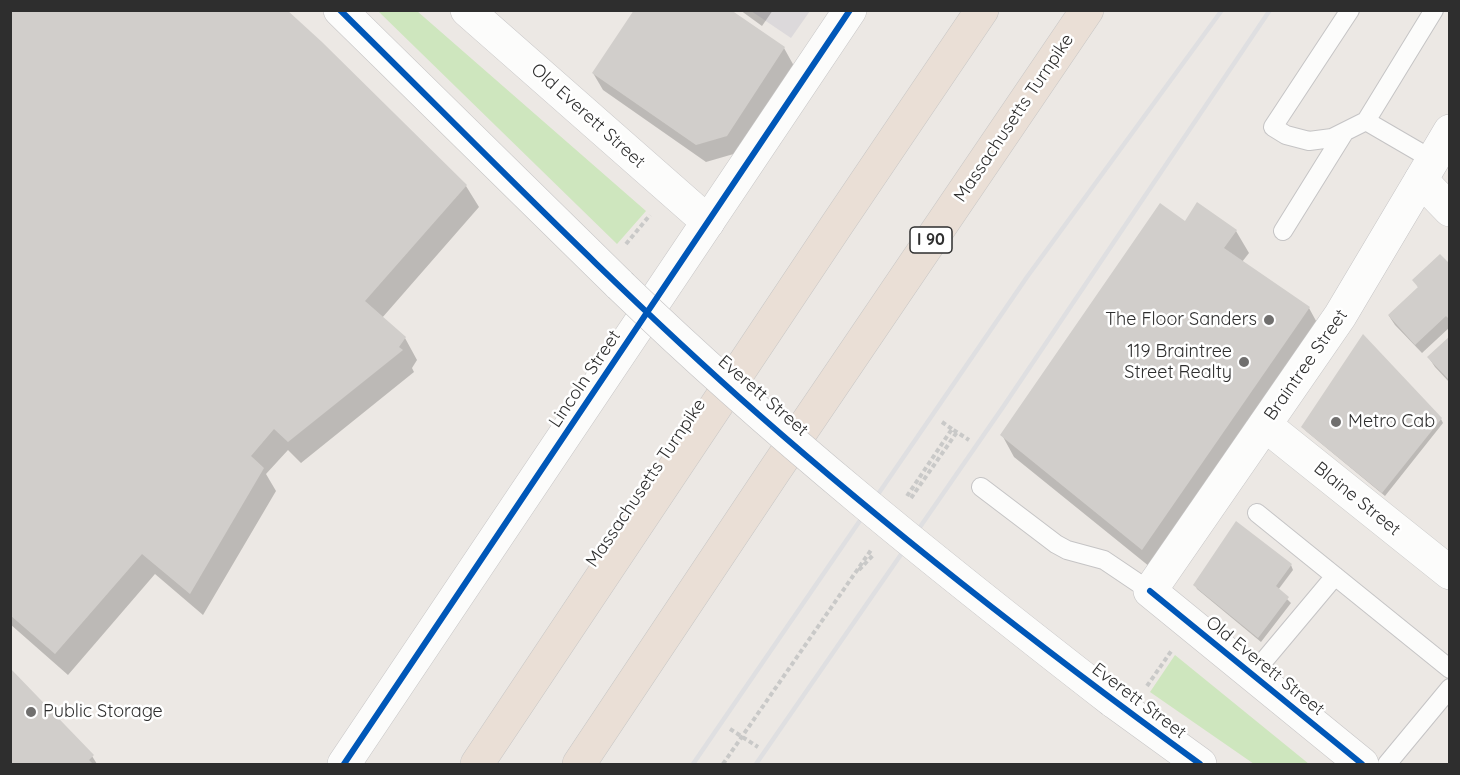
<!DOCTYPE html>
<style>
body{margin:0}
#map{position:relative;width:1460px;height:775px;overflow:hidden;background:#ece8e4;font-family:Quicksand,sans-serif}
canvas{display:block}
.frame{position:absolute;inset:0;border:12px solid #2e2e2e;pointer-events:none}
</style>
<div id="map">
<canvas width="1460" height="775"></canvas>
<div class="frame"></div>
</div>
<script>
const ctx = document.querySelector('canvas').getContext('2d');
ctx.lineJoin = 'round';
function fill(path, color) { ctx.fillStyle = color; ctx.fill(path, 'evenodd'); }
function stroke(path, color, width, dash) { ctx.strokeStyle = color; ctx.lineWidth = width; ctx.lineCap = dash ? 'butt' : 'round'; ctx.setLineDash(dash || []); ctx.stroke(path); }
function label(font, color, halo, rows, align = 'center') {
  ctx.font = font + ' Quicksand,sans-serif'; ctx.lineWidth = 5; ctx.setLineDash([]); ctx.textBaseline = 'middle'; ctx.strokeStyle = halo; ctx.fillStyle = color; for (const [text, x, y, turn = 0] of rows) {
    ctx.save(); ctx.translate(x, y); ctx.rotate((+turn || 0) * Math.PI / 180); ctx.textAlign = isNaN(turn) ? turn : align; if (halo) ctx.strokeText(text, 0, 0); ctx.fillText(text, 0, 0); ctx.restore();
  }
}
fill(new Path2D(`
 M751,11H810L791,38Z`), '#dcd9db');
fill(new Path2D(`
 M378,11H417L646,211L617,244Z
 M1175,655L1309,764H1254L1150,692Z`), '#cee6be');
fill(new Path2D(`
 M10,10L466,186L479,207L382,318L405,338L417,360L412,368L414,372L301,463L288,450L266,474L276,491L203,615L155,574L68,675L10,624Z
 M728,10L784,48L794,66L737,153L706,162L603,90L593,73Z
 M740,10H773L762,26Z
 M1185,223L1236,231L1249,253L1242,262L1309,308L1321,330L1155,571L1014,457L1002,435Z
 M1450,266V327L1422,353L1395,325L1389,316L1419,289L1414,280Z
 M1450,339V383L1435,367L1429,358Z
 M1441,419L1443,423L1385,496L1306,431L1303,427Z
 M1291,565L1293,570L1278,590L1291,603L1261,642L1197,589L1195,585Z
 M10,670L92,756L97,764H10Z`), '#0003');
fill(new Path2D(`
 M10,10H287L322,42L467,185L365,301L406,337L399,347L403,350L288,442L274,429L251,456L264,468L190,594L142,554L55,654L10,615Z
 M634,10H731L785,47L727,136L696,145L592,73Z
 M1197,202L1237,230L1224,248L1310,307L1142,550L1000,435L1160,203L1185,221Z
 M1440,254L1450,264V320L1446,316L1415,345L1388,315L1418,287L1412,280Z
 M1363,334L1442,418L1382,493L1301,427Z
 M1450,336V381L1427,357Z
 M1236,521L1292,564L1276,586L1289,597L1258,638L1193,585Z
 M10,668L94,755L89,760L93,764H10Z`), '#d1cecb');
const service = new Path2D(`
 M1350,10L1273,127L1286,135L1309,141L1332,138L1366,121L1434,10
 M1366,121L1433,160
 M1283,231L1344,133
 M981,487L1056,544L1067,550L1104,560L1150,591
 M1257,513L1450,669
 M1252,675L1335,576
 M1387,764L1450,688`);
const minor = new Path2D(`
 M467,10L708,222
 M1421,180L1450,210
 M1265,425L1450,573`);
const tertiary = new Path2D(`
 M340,10L620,285
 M1113,701L1200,764
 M344,764L850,10
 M1362,764L1150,591L1340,316L1450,131`);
const motorway = new Path2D(`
 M477,764L836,226L982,10
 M579,764L775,470L1087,10`);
stroke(service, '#c5c4c5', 20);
stroke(minor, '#c5c4c5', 34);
stroke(tertiary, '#c5c4c5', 34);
stroke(motorway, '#c6c5c4', 34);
stroke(new Path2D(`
 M626,244L650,215
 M942,422L952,429
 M907,496L952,429L969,440
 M911,498L957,432
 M859,570L874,554
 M1147,686L1172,650
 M730,729L758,747
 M723,764L871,550`), '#c9c9c8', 4, [4.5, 3]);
stroke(service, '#fcfcfb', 18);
stroke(minor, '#fcfcfb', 33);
stroke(tertiary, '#fcfcfb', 33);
stroke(motorway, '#eadfd6', 33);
stroke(new Path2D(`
 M693,764L1027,277L1222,10
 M756,764L1003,407L1270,10`), '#dfdfe1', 4.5);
const tertiaryBridge = new Path2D(`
 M620,285C775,435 943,569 1113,701`);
stroke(tertiaryBridge, '#c5c4c5', 34, []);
stroke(tertiaryBridge, '#fcfcfb', 33);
stroke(new Path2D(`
 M340,10C478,146 613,286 758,414C899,538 1049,654 1200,764
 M1150,591L1362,764
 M344,764L850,10`), '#0057b8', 6);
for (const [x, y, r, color] of [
 [1269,320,6,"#706f6e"],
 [1244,362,6,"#706f6e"],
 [1336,422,6,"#706f6e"],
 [31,712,6,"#706f6e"]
]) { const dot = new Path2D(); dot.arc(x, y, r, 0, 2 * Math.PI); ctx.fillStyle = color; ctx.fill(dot); stroke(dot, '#fff', 2); }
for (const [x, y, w] of [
 [931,240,42]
]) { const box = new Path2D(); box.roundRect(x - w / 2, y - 13, w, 26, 4.5); ctx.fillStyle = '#fff'; ctx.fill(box); stroke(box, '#2e2e2e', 1.5); }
label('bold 16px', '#2e2e2e', null, [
 ["I 90",931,240]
]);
label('18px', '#2e2e2e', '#fff', [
 ["Old Everett Street",588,116,42],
 ["Massachusetts Turnpike",1014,118,-56],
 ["Braintree Street",1306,365,-55],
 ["Lincoln Street",585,379,-56],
 ["Everett Street",763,396,41],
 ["Massachusetts Turnpike",646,483,-56],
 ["Blaine Street",1357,499,39],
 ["Old Everett Street",1265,666,39],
 ["Everett Street",1139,701,37]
]);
label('18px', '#2e2e2e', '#fff', [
 ["The Floor Sanders",1257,320],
 ["119 Braintree",1232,352],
 ["Street Realty",1232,373],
 ["Metro Cab",1348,422,"left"],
 ["Public Storage",43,712,"left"]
], 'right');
</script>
